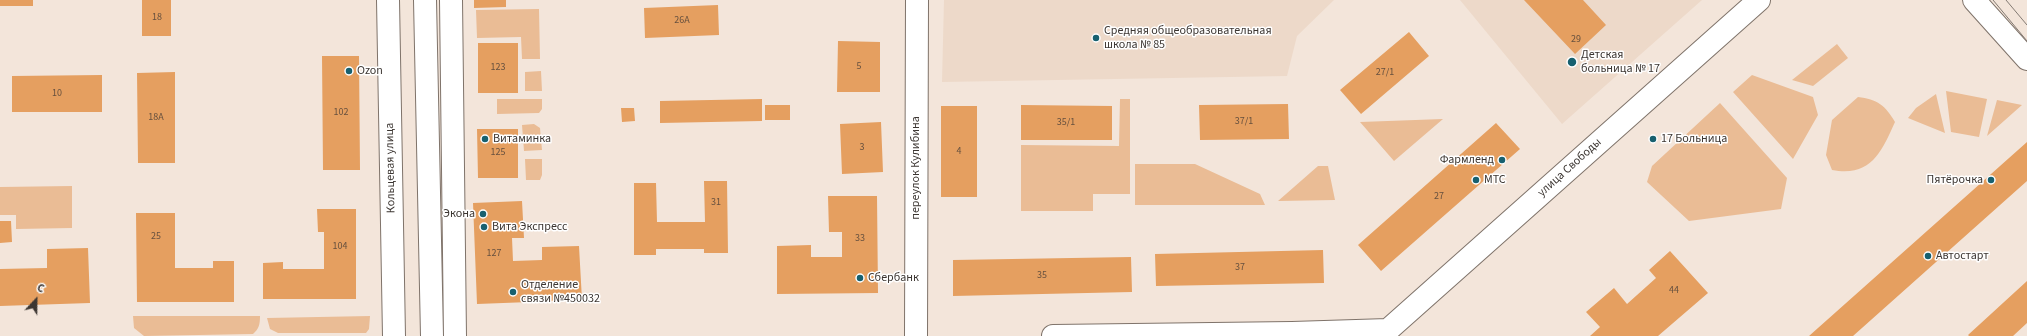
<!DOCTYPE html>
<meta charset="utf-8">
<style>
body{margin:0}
#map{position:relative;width:2027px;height:336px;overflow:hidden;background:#f3e5da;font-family:"Source Sans 3",sans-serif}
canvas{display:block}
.north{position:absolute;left:16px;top:280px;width:40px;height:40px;-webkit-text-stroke:3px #fff;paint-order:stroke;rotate:22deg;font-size:11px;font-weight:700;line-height:16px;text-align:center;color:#3c3632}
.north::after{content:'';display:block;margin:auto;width:14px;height:18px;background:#3c3632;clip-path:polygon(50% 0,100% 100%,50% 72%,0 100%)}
</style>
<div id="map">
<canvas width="2027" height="336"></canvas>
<div class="north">С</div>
</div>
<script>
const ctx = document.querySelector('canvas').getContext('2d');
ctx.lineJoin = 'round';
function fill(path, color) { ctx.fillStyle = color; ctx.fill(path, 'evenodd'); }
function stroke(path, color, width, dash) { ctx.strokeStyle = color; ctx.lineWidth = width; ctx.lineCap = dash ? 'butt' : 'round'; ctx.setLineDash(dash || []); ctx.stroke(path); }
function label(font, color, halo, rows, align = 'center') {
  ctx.font = font + ' "Source Sans 3",sans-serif'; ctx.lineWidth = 3; ctx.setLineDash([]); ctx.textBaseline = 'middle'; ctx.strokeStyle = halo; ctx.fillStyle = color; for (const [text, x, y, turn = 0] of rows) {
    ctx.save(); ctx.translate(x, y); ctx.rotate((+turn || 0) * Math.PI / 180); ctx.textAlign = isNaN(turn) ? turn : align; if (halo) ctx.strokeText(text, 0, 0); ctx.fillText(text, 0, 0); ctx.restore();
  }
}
fill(new Path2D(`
 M944,0H1334L1297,36L1287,76L942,82Z
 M1460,0H1702L1562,124Z`), '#edd9c9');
fill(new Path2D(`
 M539,9L540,59H522L521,37L477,38L476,10Z
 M1837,44L1848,58L1813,86L1792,80Z
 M541,71L542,91H525V72Z
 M1752,75L1813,97L1818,115L1793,159L1733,92Z
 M1946,91L1987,99L1979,137L1951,132Z
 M1936,94L1945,133L1908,118L1916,108Z
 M1858,97C1877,99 1886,106 1895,122C1881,153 1871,177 1832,170L1826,155L1832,120Z
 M497,99H542V109L539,113L497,114Z
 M1120,99H1130V194H1093V211H1021V145L1119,146Z
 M1997,100L2022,105L1987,136Z
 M1720,103L1787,178L1781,209L1689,221L1647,182L1652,166Z
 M1443,119L1394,161L1360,122Z
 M534,124L540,128L542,150L524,151L522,125Z
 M525,159H542V175L540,180H526Z
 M1135,164H1195L1260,194L1265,205H1135Z
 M1318,166H1328L1335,200L1278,201Z
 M72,186V228L16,229V215H0V187Z
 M133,316H260C260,324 259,329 253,334L144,336L134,328Z
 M370,316L369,329L366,333H278L270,329L267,318Z`), '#eabc95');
fill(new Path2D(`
 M0,0H33V6H0Z
 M142,0H171V36H142Z
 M474,0H506V7L474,8Z
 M1524,0H1583L1606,25L1575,54Z
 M718,5L719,35L645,38L644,8Z
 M1409,32L1429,56L1361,114L1340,90Z
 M838,41L880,42V92H837Z
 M478,43H518V93H478Z
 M322,56H359L360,170H323Z
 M175,72V163H138L137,73Z
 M102,75V112H12V76Z
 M762,99V121L660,123V101Z
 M1288,104L1289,139L1200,140L1199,105Z
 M765,105H790V120H765Z
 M1021,105L1112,106V140H1021Z
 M941,106H977V197H941Z
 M621,108H634L635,121L622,122Z
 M881,122L883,172L842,174L840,124Z
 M1496,123L1520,149L1381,271L1358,245Z
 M477,129H518V178H478Z
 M2027,142V181L1853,336H1809Z
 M704,181H727L728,253H704V249H656V255H634V183H656L657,222H705Z
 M828,196H877L878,293L777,294V246L811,245V257H842V232H829Z
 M522,201L524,238H512L513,261L542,260V247L579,246L582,300L477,304L473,203Z
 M317,209H356V299H263V263L283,262V269H324V232H318Z
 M136,213H175V268H213V261H234V302H137Z
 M0,221H11L12,242L0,243Z
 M88,248L90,303L0,306V269L47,268V249Z
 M1323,250L1324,283L1156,286L1155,254Z
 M1670,251L1708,293L1658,336H1590L1600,327L1586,312L1614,288L1627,304L1656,278L1649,270Z
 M1131,257L1132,292L953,296V260Z
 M2027,281V323L2013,336H1969L1968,335Z`), '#e59f60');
const minor = new Path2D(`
 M425,0L432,336
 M916,336L917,0`);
const major = new Path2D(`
 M388,0L394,336
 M451,0L455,336
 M1974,0L2027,59
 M1053,336L1292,333L1388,330L1759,0`);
stroke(minor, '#7f736a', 24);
stroke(major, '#7f736a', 24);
stroke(minor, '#fff', 22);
stroke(major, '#fff', 22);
stroke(new Path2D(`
 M1993,0L2027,41
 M2006,0L2027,25`), '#837a73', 1);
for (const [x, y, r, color] of [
 [1096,38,4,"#17606f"],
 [1572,62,5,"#17606f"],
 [349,71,4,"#17606f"],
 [485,139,4,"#17606f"],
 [1653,139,4,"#17606f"],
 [1502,160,4,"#17606f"],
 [1476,180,4,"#17606f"],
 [1991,180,4,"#17606f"],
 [483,214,4,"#17606f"],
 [484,227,4,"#17606f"],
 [1928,256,4,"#17606f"],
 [860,278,4,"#17606f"],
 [513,292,4,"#17606f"]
]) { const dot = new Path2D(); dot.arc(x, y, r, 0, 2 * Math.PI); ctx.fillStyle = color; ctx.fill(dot); stroke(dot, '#fff', 1.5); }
label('10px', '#66503e', null, [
 ["18",157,18],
 ["26А",682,21],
 ["29",1576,40],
 ["5",859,67],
 ["123",498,68],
 ["27/1",1385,73],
 ["10",57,94],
 ["102",341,113],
 ["18А",156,118],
 ["37/1",1244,122],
 ["35/1",1066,123],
 ["3",862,148],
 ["4",959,152],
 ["125",498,153],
 ["27",1439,197],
 ["31",716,203],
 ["25",156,237],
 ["33",860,239],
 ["104",340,247],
 ["127",494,254],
 ["37",1240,268],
 ["35",1042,276],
 ["44",1674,291]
]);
label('12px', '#3c3632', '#fff', [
 ["Средняя общеобразовательная",1104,31],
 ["школа № 85",1104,45],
 ["Детская",1581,55],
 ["больница № 17",1581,69],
 ["Ozon",357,71],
 ["Витаминка",493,139],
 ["17 Больница",1661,139],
 ["Фармленд",1494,160,"right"],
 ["МТС",1484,180],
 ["Пятёрочка",1983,180,"right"],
 ["Экона",475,214,"right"],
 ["Вита Экспресс",492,227],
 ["Автостарт",1936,256],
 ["Сбербанк",868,278],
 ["Отделение",521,285],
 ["связи №450032",521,299]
], 'left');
label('12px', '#3c3632', '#fff', [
 ["Кольцевая улица",391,168,-91],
 ["переулок Кулибина",916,168,-90],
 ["улица Свободы",1570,168,-42]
]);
</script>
